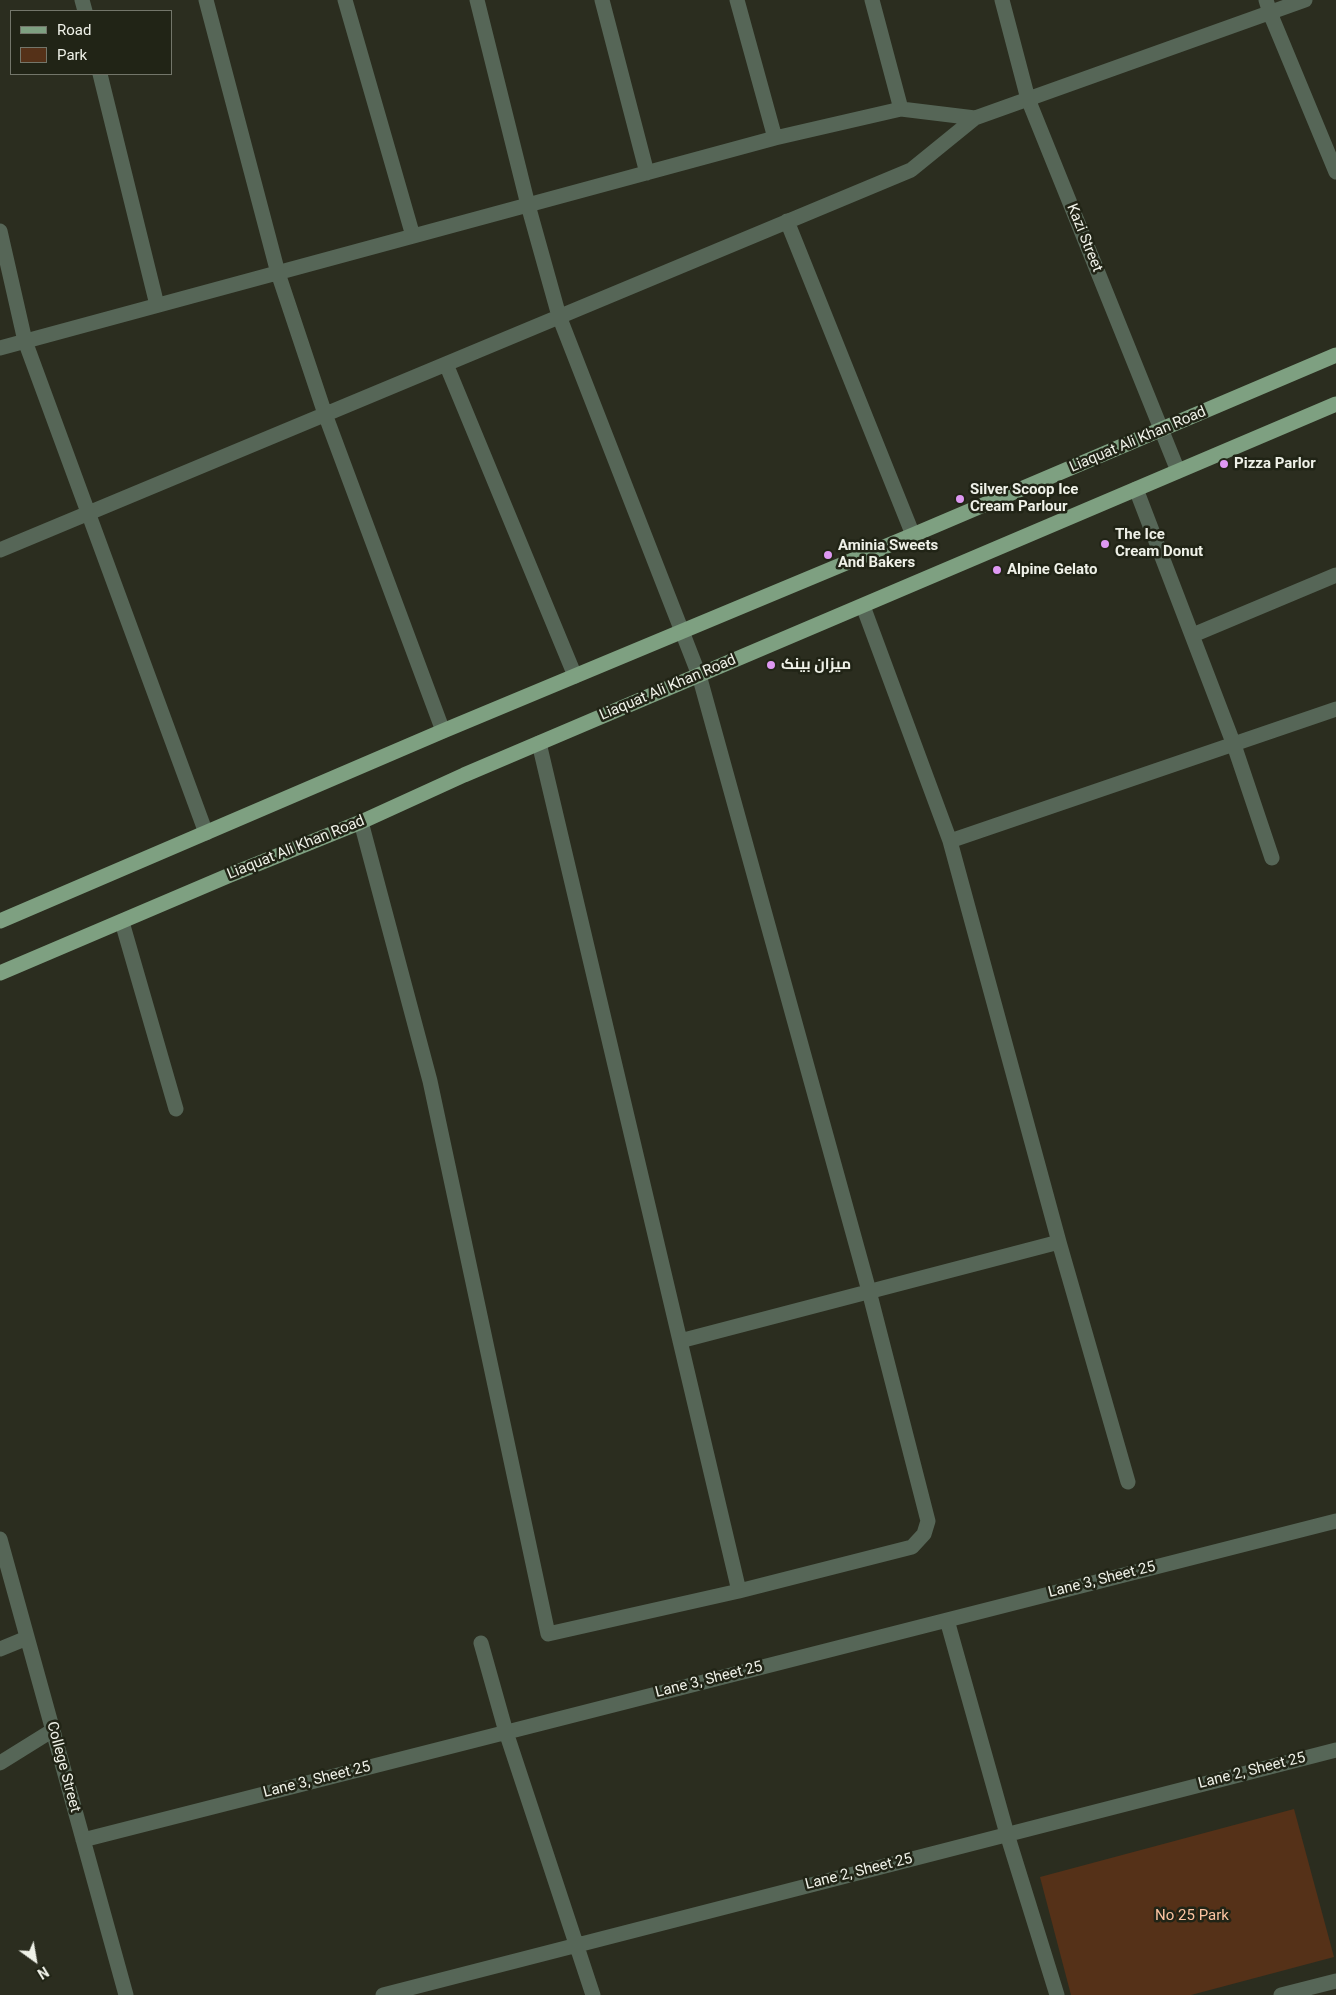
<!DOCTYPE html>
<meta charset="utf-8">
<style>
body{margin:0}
#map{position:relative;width:1336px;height:1995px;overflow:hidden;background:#2b2d1f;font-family:Roboto,sans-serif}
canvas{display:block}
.legend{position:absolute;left:10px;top:10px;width:162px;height:65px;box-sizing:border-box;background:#212416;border:1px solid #73766a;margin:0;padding:6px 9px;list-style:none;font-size:15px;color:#eff1e8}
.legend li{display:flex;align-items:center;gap:10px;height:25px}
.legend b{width:25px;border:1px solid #73766a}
.north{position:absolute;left:10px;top:1935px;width:50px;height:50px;-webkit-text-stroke:4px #212416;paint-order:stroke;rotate:148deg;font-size:14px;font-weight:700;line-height:20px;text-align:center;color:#eff1e8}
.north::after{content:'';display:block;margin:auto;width:18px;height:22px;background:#eff1e8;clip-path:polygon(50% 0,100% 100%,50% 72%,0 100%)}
</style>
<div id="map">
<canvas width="1336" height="1995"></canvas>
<ul class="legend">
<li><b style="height:6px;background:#7ea081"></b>Road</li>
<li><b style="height:14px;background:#553118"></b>Park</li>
</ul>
<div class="north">N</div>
</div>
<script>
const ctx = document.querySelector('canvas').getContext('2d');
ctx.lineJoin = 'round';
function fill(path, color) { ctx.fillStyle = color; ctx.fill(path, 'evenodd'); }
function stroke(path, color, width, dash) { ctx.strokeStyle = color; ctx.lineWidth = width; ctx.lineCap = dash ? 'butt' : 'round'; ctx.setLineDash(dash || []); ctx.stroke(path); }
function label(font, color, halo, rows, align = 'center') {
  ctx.font = font + ' Roboto,Cairo,sans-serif'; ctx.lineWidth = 5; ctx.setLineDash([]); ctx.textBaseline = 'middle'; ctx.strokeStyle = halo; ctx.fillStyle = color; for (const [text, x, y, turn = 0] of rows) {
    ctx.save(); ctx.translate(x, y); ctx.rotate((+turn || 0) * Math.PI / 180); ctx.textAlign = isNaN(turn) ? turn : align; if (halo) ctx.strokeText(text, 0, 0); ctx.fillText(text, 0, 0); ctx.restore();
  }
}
fill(new Path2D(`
 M1294,1809L1334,1957L1191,1995H1071L1040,1877Z`), '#553118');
stroke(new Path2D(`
 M82,0L85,11
 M206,0L278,273L325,414L443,731
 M345,0L413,236
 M477,0L528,205L559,316L699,675L869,1291L928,1521L924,1534L912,1547L739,1591
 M602,0L647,173
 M737,0L775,138
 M872,0L901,109
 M1002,0L1028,99L1178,471
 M1266,0L1270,13L1336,172
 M100,74L157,305
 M787,221L913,535
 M0,231L25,341L206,833
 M0,348L775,138L901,109L975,118
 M446,364L575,676
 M1136,489L1234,745L1272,858
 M0,550L911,170L975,118L1305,0
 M1193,635L1336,575
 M361,822L430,1081L548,1634L739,1591L539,743
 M950,841L1336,709
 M122,922L176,1109
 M1059,1242L1128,1482
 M680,1341L1059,1242L950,841L863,606
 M0,1539L126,1995
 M947,1620L1007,1834L1057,1995
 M481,1643L506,1732L593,1995
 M0,1649L27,1638
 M0,1763L53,1730
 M83,1840L1336,1521
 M383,1995L1336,1750
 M1281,1995L1336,1981`), '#566657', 15);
stroke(new Path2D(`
 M0,921L443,731L913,535L1336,355
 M0,973L230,875L361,822L464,775L1336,404`), '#7ea081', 15);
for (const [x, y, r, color] of [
 [1224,464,5,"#de98f2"],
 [960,499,5,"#de98f2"],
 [1105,544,5,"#de98f2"],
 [828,555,5,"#de98f2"],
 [997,570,5,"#de98f2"],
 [771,665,5,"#de98f2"]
]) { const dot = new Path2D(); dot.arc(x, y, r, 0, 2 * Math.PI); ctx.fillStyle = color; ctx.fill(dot); stroke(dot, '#212416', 2); }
label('15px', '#eff1e8', '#212416', [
 ["Kazi Street",1084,238,68],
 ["Liaquat Ali Khan Road",1138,440,-23],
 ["Liaquat Ali Khan Road",668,688,-23],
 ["Liaquat Ali Khan Road",296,848,-22],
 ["Lane 3, Sheet 25",1102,1580,-14],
 ["Lane 3, Sheet 25",709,1680,-14],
 ["College Street",63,1767,75],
 ["Lane 2, Sheet 25",1252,1771,-14],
 ["Lane 3, Sheet 25",317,1780,-14],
 ["Lane 2, Sheet 25",859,1872,-14]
]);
label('bold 15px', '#eff1e8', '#212416', [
 ["Pizza Parlor",1234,464],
 ["Silver Scoop Ice",970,490],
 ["Cream Parlour",970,507],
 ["The Ice",1115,535],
 ["Cream Donut",1115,552],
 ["Aminia Sweets",838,546],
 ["And Bakers",838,563],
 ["Alpine Gelato",1007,570],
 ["میزان بینک",781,665]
], 'left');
label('15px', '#fcc4a2', '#212416', [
 ["No 25 Park",1192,1916]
]);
</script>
